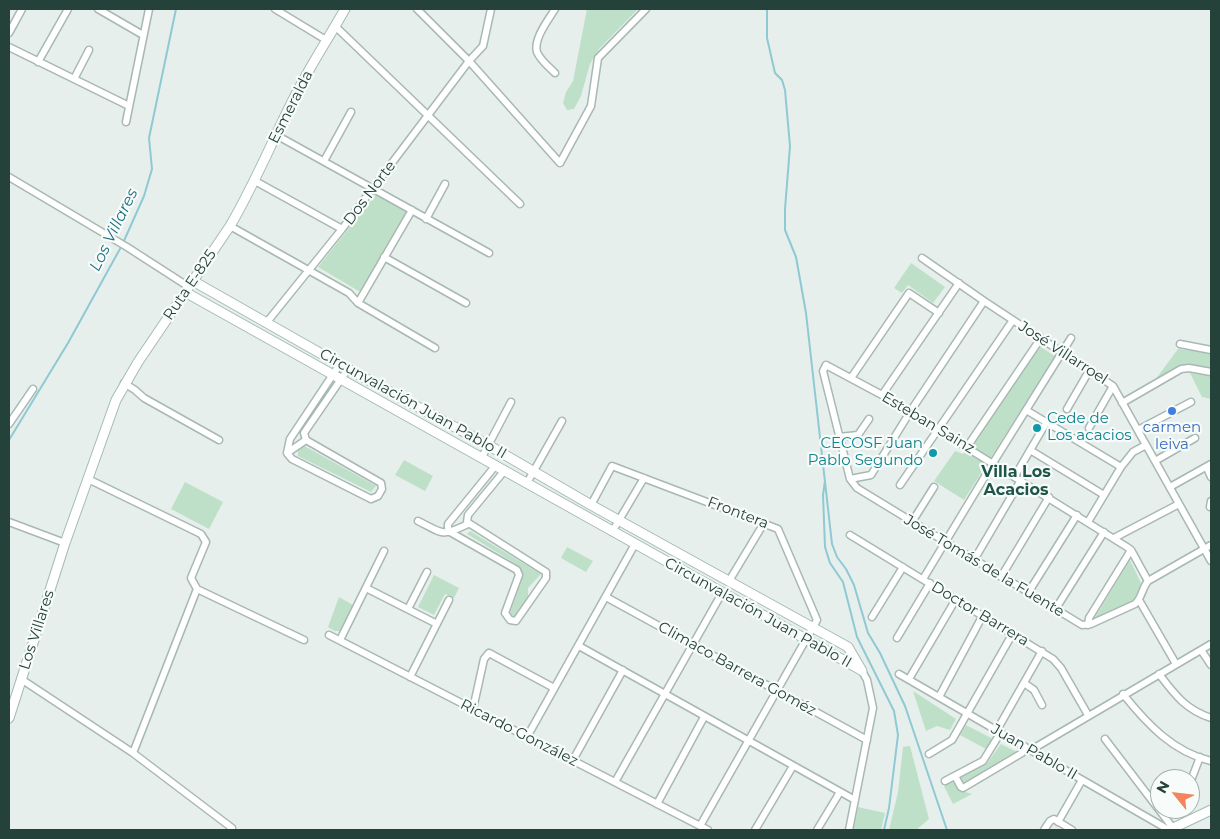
<!DOCTYPE html>
<meta charset="utf-8">
<style>
body{margin:0}
#map{position:relative;width:1220px;height:839px;overflow:hidden;background:#e6efeb;font-family:Montserrat,sans-serif}
canvas{display:block}
.frame{position:absolute;inset:0;border:10px solid #24423a;pointer-events:none}
.north{position:absolute;left:1150px;top:769px;width:50px;height:50px;box-sizing:border-box;background:#f7fbf9;border:1px solid #a3b1ad;border-radius:50%;rotate:299deg;font-size:14px;font-weight:700;line-height:20px;text-align:center;color:#24423a}
.north::after{content:'';display:block;margin:auto;width:18px;height:22px;background:#f4845f;clip-path:polygon(50% 0,100% 100%,50% 72%,0 100%)}
</style>
<div id="map">
<canvas width="1220" height="839"></canvas>
<div class="frame"></div>
<div class="north">N</div>
</div>
<script>
const ctx = document.querySelector('canvas').getContext('2d');
ctx.lineJoin = 'round';
function fill(path, color) { ctx.fillStyle = color; ctx.fill(path, 'evenodd'); }
function stroke(path, color, width, dash) { ctx.strokeStyle = color; ctx.lineWidth = width; ctx.lineCap = dash ? 'butt' : 'round'; ctx.setLineDash(dash || []); ctx.stroke(path); }
function label(font, color, halo, rows, align = 'center') {
  ctx.font = font + ' Montserrat,sans-serif'; ctx.lineWidth = 4.5; ctx.setLineDash([]); ctx.textBaseline = 'middle'; ctx.strokeStyle = halo; ctx.fillStyle = color; for (const [text, x, y, turn = 0] of rows) {
    ctx.save(); ctx.translate(x, y); ctx.rotate((+turn || 0) * Math.PI / 180); ctx.textAlign = isNaN(turn) ? turn : align; if (halo) ctx.strokeText(text, 0, 0); ctx.fillText(text, 0, 0); ctx.restore();
  }
}
fill(new Path2D(`
 M587,9H638L599,49L590,64L581,96L574,109L567,110L563,103L566,92L573,81Z
 M377,193L409,212L362,293L318,267Z
 M911,263L945,287L933,303L908,285L902,293L894,288Z
 M1039,346L1055,356L964,500L934,481L955,451L963,454Z
 M1178,349L1211,353V369L1187,365L1182,366L1155,380Z
 M1190,373L1211,376V399L1202,397Z
 M301,444L376,486L371,492L298,456V449Z
 M404,460L433,476L425,491L395,475Z
 M185,482L223,502L209,529L171,509Z
 M470,531L541,574L528,588V597L515,617L512,618L510,613L523,575L521,568L516,564L467,534Z
 M567,547L593,561L586,572L561,558Z
 M1130,560L1141,583L1137,599L1094,619Z
 M434,575L459,588L454,598L445,594L434,615L418,607Z
 M339,597L353,605L340,631H335L328,627Z
 M913,691L956,719L950,730L937,726L926,731Z
 M966,725L993,739L986,749L960,735Z
 M1001,744L1017,752L964,784L961,777L987,763Z
 M910,746L929,819L916,830H889L898,792L903,747Z
 M954,780L959,790L972,794L953,804L944,786Z
 M858,807L885,813L881,830H853Z`), '#bfe0c8');
stroke(new Path2D(`
 M767,9V38L775,73L782,80L785,90L790,146L785,209V230L796,257L806,313L832,544L837,557L846,569L854,585L868,633L880,653L905,706L947,830
 M123,243L144,196L152,169L149,138L176,9
 M9,440L68,343L121,247
 M825,481L823,495L825,547L830,563L843,582L857,637L894,711L898,735L889,808L884,830`), '#8ec9d4', 2);
const street = new Path2D(`
 M98,9L143,35
 M275,9L326,40
 M417,9L469,61L560,163L591,106L598,58L646,9
 M335,26L520,204
 M9,33L22,9
 M9,47L129,106
 M38,62L68,9
 M555,73C549,67 540,60 537,52C533,39 549,19 555,9
 M74,79L89,50
 M126,122L149,9
 M276,135L489,253
 M324,161L351,112
 M9,177L127,247L189,287
 M255,181L342,229
 M426,219L445,184
 M230,226L349,293L358,303L435,348
 M384,257L466,303
 M922,258L984,301L1113,386L1211,561
 M358,303L412,210
 M267,322L342,229L469,61L483,46L491,9
 M1180,344L1211,350
 M340,364L290,439L287,453L292,459L371,499L378,496L382,489L381,483L306,440L304,433L348,369
 M851,378L909,293L939,313
 M124,383L135,390L144,398L219,440
 M882,395L959,283
 M1122,403L1181,369L1189,368L1211,372
 M1067,409L1089,371
 M1026,410L1121,467
 M9,424L33,389
 M1089,428L1113,386
 M1138,430L1191,402
 M839,437L858,435L869,419
 M967,447L1041,338
 M1030,450L1104,495
 M287,453L306,440
 M482,457L511,402
 M1155,461L1195,438
 M496,465L448,524V528L450,532L517,570L519,575L505,613L510,620L516,621L546,578V572L467,522L468,515L505,470
 M1207,468L1211,477
 M1015,476L1046,423
 M88,479L201,534L206,542L191,578L197,589L304,640
 M850,479L871,475L910,412L984,301
 M527,483L562,421
 M900,485L1013,320
 M1170,487L1211,464
 M591,505L612,466L778,529L817,620L700,826
 M1210,507L1211,501
 M418,521C444,534 441,537 468,524
 M9,522L65,543
 M912,522L934,487
 M1088,522L1121,467L1133,452L1146,445
 M612,532L644,478
 M850,535L1053,659L1061,668L1088,715
 M1114,538L1179,504
 M974,560L1021,480
 M1001,577L1049,497
 M923,579L993,463L1071,338
 M729,581L764,523
 M1148,581L1131,550L1127,547L882,395L826,365L823,371L850,479L857,488L1082,625L1091,624L1135,604C1142,598 1142,588 1148,581L1211,545
 M366,588L437,624
 M197,589L133,753L232,828
 M1028,593L1077,515
 M606,597L867,740
 M1139,600L1176,664
 M408,609L427,572
 M1055,610L1104,532
 M872,617L903,567
 M1088,625L1089,618L1131,550
 M329,635L708,830
 M897,638L930,583
 M340,640L384,551
 M579,646L855,800
 M1201,650L1211,665
 M899,674L1169,830
 M1159,674C1175,695 1185,709 1211,718
 M410,677L449,600
 M21,679L133,753
 M909,679L956,599
 M1024,683L1034,690L1042,705
 M1123,694C1147,724 1173,752 1211,761
 M939,697L983,615
 M473,709L484,659L489,653L554,688
 M997,730L1042,651
 M527,737L635,544
 M1105,739L1173,828
 M1031,750L1211,644
 M929,754L952,740L1013,633
 M573,760L623,670
 M955,776L961,787L963,788L1022,753L1024,746
 M945,781L983,761L1001,732
 M615,782L722,593
 M1190,783L1200,757
 M657,804L704,717
 M1058,822L1082,780
 M755,830L793,766
 M817,830L840,792
 M849,830L873,708L867,680L862,671
 M1044,830L1050,821L1054,819L1072,830`);
const secondary = new Path2D(`
 M193,281L348,369L488,445L591,505L848,647L862,671
 M185,292L861,670
 M9,718L65,543L116,400L138,362L230,226C253,187 270,146 290,106C306,72 327,41 345,9
 M1169,830L1211,810`);
stroke(street, '#a8b8b2', 9);
stroke(secondary, '#a4bbb3', 11);
stroke(street, '#fff', 6);
stroke(secondary, '#fff', 9);
for (const [x, y, r, color] of [
 [1172,411,5,"#3f7fe0"],
 [1037,428,5,"#0f9aa8"],
 [933,453,5,"#0f9aa8"]
]) { const dot = new Path2D(); dot.arc(x, y, r, 0, 2 * Math.PI); ctx.fillStyle = color; ctx.fill(dot); stroke(dot, '#f7fbf9', 2); }
label('15px', '#24423a', '#f7fbf9', [
 ["Esmeralda",291,107,-63],
 ["Dos Norte",370,193,-53],
 ["Ruta E-825",190,285,-56],
 ["José Villarroel",1063,353,33],
 ["Circunvalación Juan Pablo II",413,404,29],
 ["Esteban Sainz",928,423,31],
 ["Frontera",738,513,21],
 ["José Tomás de la Fuente",984,566,31],
 ["Circunvalación Juan Pablo II",758,613,29],
 ["Doctor Barrera",980,614,31],
 ["Los Villares",37,630,-72],
 ["Climaco Barrera Goméz",737,669,29],
 ["Ricardo González",519,733,27],
 ["Juan Pablo II",1034,752,30]
]);
label('15px', '#0d838f', '#f7fbf9', [
 ["Cede de",1047,419],
 ["Los acacios",1047,436],
 ["CECOSF Juan",923,444,"right"],
 ["Pablo Segundo",923,461,"right"]
], 'left');
label('15px', '#366cbe', '#f7fbf9', [
 ["carmen",1172,428],
 ["leiva",1172,445]
]);
label('italic 16px', '#1c6f80', '#f7fbf9', [
 ["Los Villares",114,230,-64]
]);
label('bold 16px', '#1f5548', '#f7fbf9', [
 ["Villa Los",1016,472],
 ["Acacios",1016,490]
]);
</script>
